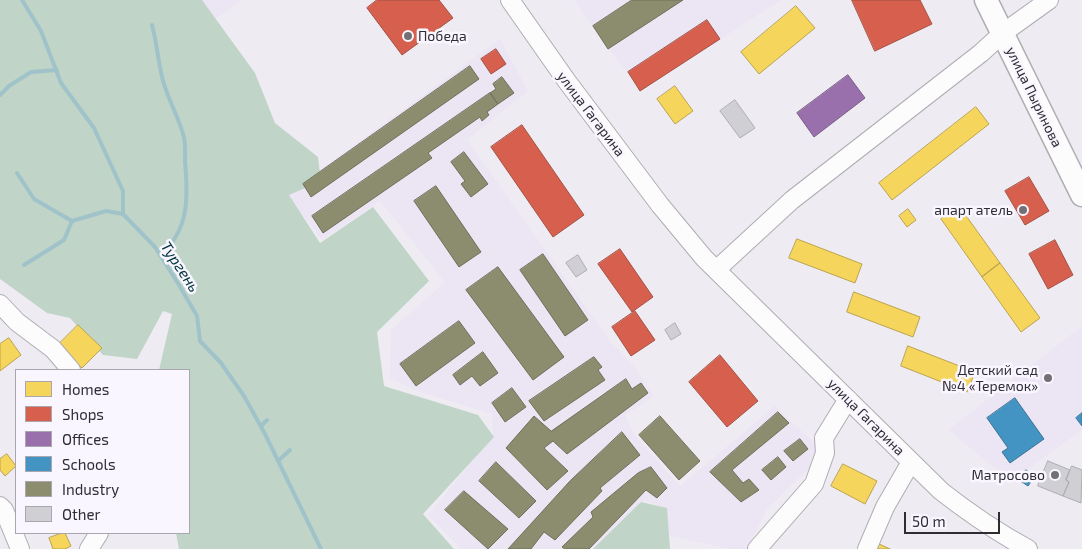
<!DOCTYPE html>
<meta charset="utf-8">
<style>
body{margin:0}
#map{position:relative;width:1082px;height:549px;overflow:hidden;background:#eeecf2;font-family:"Exo 2",sans-serif}
canvas{display:block}
.legend{position:absolute;left:15px;top:369px;width:175px;height:165px;box-sizing:border-box;background:#faf6ff;border:1px solid #a9a6ad;margin:0;padding:6px 9px;list-style:none;font-size:15px;color:#2f2d32}
.legend li{display:flex;align-items:center;gap:10px;height:25px}
.legend b{width:25px;border:1px solid #a9a6ad}
.scale{position:absolute;left:904px;top:512px;width:96px;height:22px;box-sizing:border-box;border:2px solid #2f2d32;border-top:0;padding-left:6px;font-size:15px;line-height:18px;white-space:nowrap;color:#2f2d32;-webkit-text-stroke:4px #faf6ff;paint-order:stroke}
</style>
<div id="map">
<canvas width="1082" height="549"></canvas>
<ul class="legend">
<li><b style="height:14px;background:#f6d55c"></b>Homes</li>
<li><b style="height:14px;background:#d6604d"></b>Shops</li>
<li><b style="height:14px;background:#9970ab"></b>Offices</li>
<li><b style="height:14px;background:#4393c3"></b>Schools</li>
<li><b style="height:14px;background:#8c8c6e"></b>Industry</li>
<li><b style="height:14px;background:#d0cfd4"></b>Other</li>
</ul>
<div class="scale">50 m</div>
</div>
<script>
const ctx = document.querySelector('canvas').getContext('2d');
ctx.lineJoin = 'round';
function fill(path, color) { ctx.fillStyle = color; ctx.fill(path, 'evenodd'); }
function stroke(path, color, width, dash) { ctx.strokeStyle = color; ctx.lineWidth = width; ctx.lineCap = dash ? 'butt' : 'round'; ctx.setLineDash(dash || []); ctx.stroke(path); }
function label(font, color, halo, rows, align = 'center') {
  ctx.font = font + ' "Exo 2",sans-serif'; ctx.lineWidth = 5; ctx.setLineDash([]); ctx.textBaseline = 'middle'; ctx.strokeStyle = halo; ctx.fillStyle = color; for (const [text, x, y, turn = 0] of rows) {
    ctx.save(); ctx.translate(x, y); ctx.rotate((+turn || 0) * Math.PI / 180); ctx.textAlign = isNaN(turn) ? turn : align; if (halo) ctx.strokeText(text, 0, 0); ctx.fillText(text, 0, 0); ctx.restore();
  }
}
fill(new Path2D(`
 M197,0H242L210,23Z
 M574,0H781L640,91L628,72L608,49Z
 M500,39L528,91L467,140L610,341L633,365L654,396L625,415L634,434L680,486L775,406L825,453L767,509L747,549H731L670,536L665,509L645,500L596,549H461L428,515L493,436L492,414L417,391L390,378L391,330L445,282L380,201L322,240L287,194Z
 M1082,326V430L1011,481L948,430Z`), '#ebe5f4');
fill(new Path2D(`
 M0,0H202L255,73L275,123L318,157L321,181L289,195L320,243L373,207L429,281L377,332L384,386L478,415L494,437L423,514L454,549H179L176,533H189V370H159L172,314L163,311L137,359L103,355L70,318L47,313L0,279Z
 M641,502L667,508L670,549H593Z`), '#c1d4c8');
const homes = new Path2D(`
 M796,6L815,28L759,74L741,52Z
 M675,86L693,111L675,124L657,99Z
 M976,107L989,124L892,200L879,183Z
 M959,206L1000,263L982,277L941,219Z
 M908,209L916,220L907,227L899,216Z
 M797,239L862,264L855,283L789,258Z
 M1000,263L1040,318L1021,332L982,277Z
 M854,292L920,317L913,337L847,312Z
 M78,325L102,348L82,368L58,345Z
 M9,338L21,355L0,371V344Z
 M908,346L975,372L967,392L901,366Z
 M7,454L16,466L5,476L0,470V459Z
 M843,464L877,481L865,504L831,486Z
 M62,533H65L71,546L65,549H53L49,538Z
 M877,543L890,549H874Z`);
fill(homes, '#f6d55c');
stroke(homes, '#baa34f', 1);
const shops = new Path2D(`
 M377,0H439L453,18L402,55L367,8Z
 M852,0H920L932,24L875,51Z
 M707,20L720,39L640,91L628,72Z
 M496,49L506,64L491,74L481,59Z
 M522,125L584,215L553,237L491,147Z
 M1029,177L1049,211L1025,225L1005,191Z
 M1055,240L1073,275L1048,289L1029,254Z
 M620,249L653,297L632,312L598,264Z
 M635,311L655,340L631,356L612,327Z
 M720,355L758,401L727,427L689,382Z`);
fill(shops, '#d6604d');
stroke(shops, '#a45145', 1);
const offices = new Path2D(`
 M848,75L865,98L814,137L797,113Z`);
fill(offices, '#9970ab');
stroke(offices, '#795c87', 1);
const schools = new Path2D(`
 M1015,398L1044,439L1010,463L1002,452L1008,448L987,418Z
 M1082,413V426L1076,418Z
 M1026,470L1035,476L1028,486L1019,480Z`);
fill(schools, '#4393c3');
stroke(schools, '#3d7498', 1);
const industry = new Path2D(`
 M632,0H683L608,49L593,26Z
 M470,66L479,79L311,197L303,184Z
 M502,77L514,93L498,104L490,93L496,89L493,84Z
 M490,93L498,104L487,112L489,115L482,121L480,117L428,153L432,158L323,233L312,216Z
 M464,152L488,184L471,197L461,184L465,181L451,162Z
 M436,186L481,252L459,267L414,201Z
 M543,254L588,320L565,336L520,270Z
 M498,267L564,357L533,380L466,290Z
 M459,321L475,343L416,386L400,364Z
 M483,352L498,373L480,386L472,376L460,385L453,375Z
 M594,357L602,367L598,370L605,380L544,421L529,401Z
 M626,379L632,389L641,383L648,393L567,454L553,441L544,448L568,471L547,490L506,448L534,416L551,431Z
 M512,388L526,407L505,422L492,403Z
 M778,412L789,423L732,470L743,483L749,479L759,490L741,502L710,472Z
 M660,416L700,461L679,480L639,435Z
 M622,432L640,455L600,488L602,491L555,540L544,532L531,549H508L570,481Z
 M800,439L808,449L793,461L784,451Z
 M778,457L786,467L771,480L762,470Z
 M496,462L536,501L519,518L479,481Z
 M651,467L667,488L657,498L646,490L589,549H565L562,547L593,517L591,512L638,473Z
 M464,491L508,529L488,549L445,510Z`);
fill(industry, '#8c8c6e');
stroke(industry, '#70705c', 1);
stroke(new Path2D(`
 M22,0L41,31L61,83L94,128L123,191V214L155,247L179,285L197,316L200,341L221,363L244,396L264,432L321,549
 M152,25C157,43 158,62 163,81C168,99 178,116 183,134C186,142 185,152 185,161C188,196 190,230 160,255
 M0,95L9,86L31,72L57,70
 M17,173L34,199L72,221L106,211L123,214
 M24,265L64,240L72,221
 M261,426L267,420
 M278,461L290,450`), '#a0c3ca', 4);
const building = new Path2D(`
 M735,100L755,128L740,138L720,111Z
 M578,255L587,270L576,277L566,263Z
 M675,323L681,334L671,340L665,330Z
 M1048,461L1070,470L1066,480L1069,482L1063,496L1038,486Z
 M1072,466L1082,470L1081,503L1063,496L1069,482L1066,480Z`);
fill(building, '#d0cfd4');
stroke(building, '#aeadb2', 1);
const minor = new Path2D(`
 M510,0L566,80L660,205L704,258L941,491C969,513 997,532 1028,549
 M716,270L792,200L981,53L1003,33L1049,0
 M0,304L17,322L53,349L71,370
 M0,506L4,510L20,549
 M89,549L99,533
 M757,549L814,484L825,453L824,438L848,399
 M867,549L885,507L911,462`);
const major = new Path2D(`
 M986,0L1082,195`);
stroke(minor, '#afadb2', 20);
stroke(major, '#afadb2', 25);
stroke(minor, '#fcfcfd', 18);
stroke(major, '#fcfcfd', 22);
for (const [x, y, r, color] of [
 [408,36,5,"#727075"],
 [1023,210,5,"#727075"],
 [1048,378,5,"#727075"],
 [1055,475,5,"#727075"]
]) { const dot = new Path2D(); dot.arc(x, y, r, 0, 2 * Math.PI); ctx.fillStyle = color; ctx.fill(dot); stroke(dot, '#faf6ff', 2); }
label('14px', '#2f2d32', '#faf6ff', [
 ["Победа",418,36,"left"],
 ["апарт атель",1013,210],
 ["Детский сад",1038,370],
 ["№4 «Теремок»",1038,386],
 ["Матросово",1045,475]
], 'right');
label('14px', '#2f2d32', '#faf6ff', [
 ["улица Пыринова",1034,97,64],
 ["улица Гагарина",591,114,53],
 ["улица Гагарина",866,417,45]
]);
label('italic 15px', '#01353b', '#faf6ff', [
 ["Тургень",180,267,57]
]);
</script>
